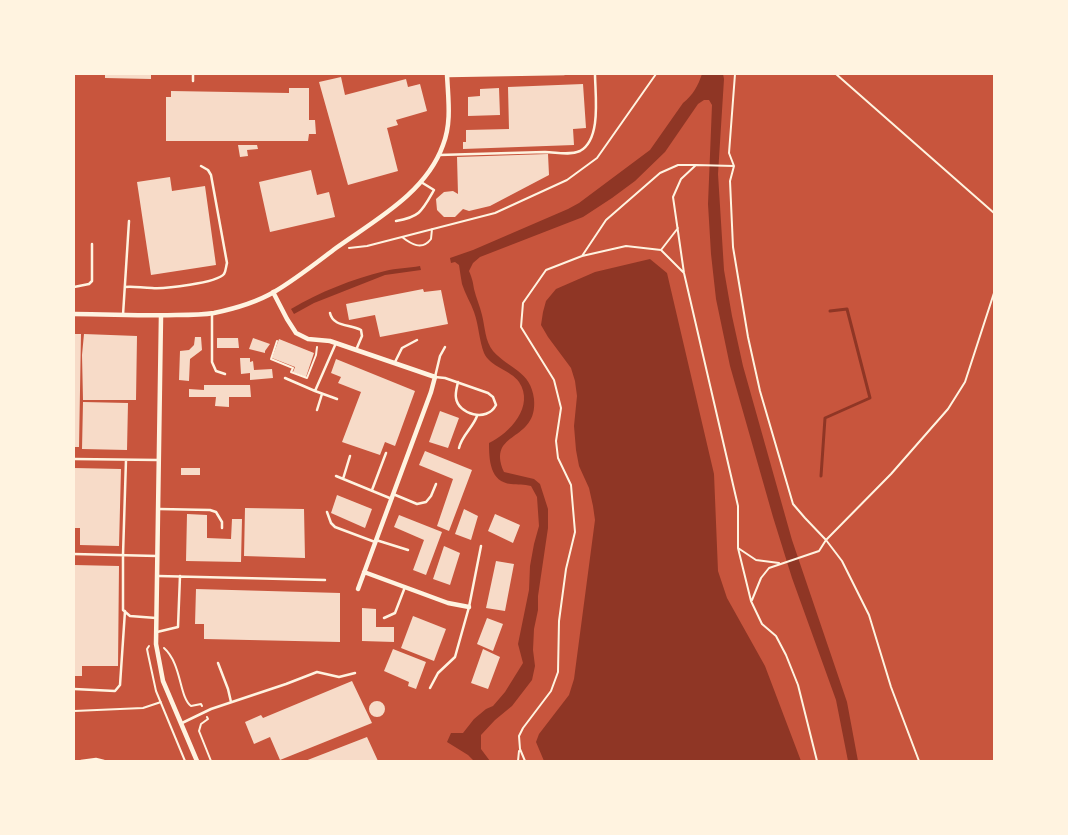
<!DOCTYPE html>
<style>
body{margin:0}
#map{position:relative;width:1068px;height:835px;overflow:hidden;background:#c8553d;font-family:"Space Grotesk",sans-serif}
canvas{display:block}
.frame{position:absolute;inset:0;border:75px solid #fff3e0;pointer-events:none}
</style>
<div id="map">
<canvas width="1068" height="835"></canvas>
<div class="frame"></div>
</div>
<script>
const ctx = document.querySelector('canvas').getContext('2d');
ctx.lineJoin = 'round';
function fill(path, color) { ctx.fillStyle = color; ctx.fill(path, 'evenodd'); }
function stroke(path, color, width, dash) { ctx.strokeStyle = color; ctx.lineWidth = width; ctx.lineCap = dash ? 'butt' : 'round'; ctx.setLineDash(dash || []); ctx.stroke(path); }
fill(new Path2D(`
 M702,74H723L724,79L718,174L724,270L732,316L743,366L792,540L847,702L858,761H848L836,700L792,578L773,517L730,366L716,299L711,254L708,204L712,105L709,100H704L698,104L665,152L635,181L612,198L583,217L480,257L473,263L469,271C472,278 473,282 474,289C476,298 480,306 482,315C485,327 485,341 493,351C509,369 531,371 534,399C538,443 486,430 504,472L534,479L540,484L548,509V528L538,596V610L534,629L533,650L535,666L532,680L512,706L495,720L481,735V749L490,761H474L468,755L447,742L451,733H463L474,719L486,709L493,706L505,692L523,663L518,644L529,590L530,566L534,544L539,526L537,497L531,486C524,484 518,485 511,484C490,482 489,460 489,443C510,433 535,406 519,382C511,370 490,367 484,353C479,340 479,326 474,312C471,303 465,294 462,284C461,278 460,272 459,265L455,262L451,263L450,258L473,250L568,209L579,203L650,150L683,103C693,95 698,86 702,74Z
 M650,259L667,273L714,474L718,571L727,598L765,666L801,761H544L536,742L539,734L569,695L574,679L595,520L593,506L589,488L579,466L576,450L574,426L577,396L575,381L571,368L548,337L541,325L543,312L546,301L556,289L595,272Z
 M420,266L421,270L385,275L314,303L294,314L291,309C320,292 352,279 385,271C396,268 409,268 420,266Z`), '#8f3625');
stroke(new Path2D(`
 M821,476L825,418L870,398L847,309L830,311`), '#8f3625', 3);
fill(new Path2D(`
 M105,74H151V79L105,78Z
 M341,77L345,95L406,79L408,87L420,84L427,111L396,120L398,125L387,128L398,171L348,185L319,82Z
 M583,84L586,128L573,129L574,145L463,149V142H466V130L509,129L508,87Z
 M289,88H309V120H315L316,134H309L308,141H166V97H171V91L289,93Z
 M499,88L500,115L468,116V97L480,96V89Z
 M238,145H257L258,149L247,150L248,156L240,157Z
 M548,154L549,175L490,206L469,211L463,209L455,217H444L437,210L436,199L444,192L453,191L458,194L457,157Z
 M311,170L317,195L329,192L335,217L270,232L259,182Z
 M170,177L172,191L205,186L216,265L151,275L137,182Z
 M423,289L424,292L441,290L448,324L380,337L375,315L349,320L346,304Z
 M74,334H81L79,447H74Z
 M84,334L137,336L136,400H83L82,355Z
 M195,337H201L202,350L190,359L189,381L179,380L180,351L189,350L194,345Z
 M217,338H238L239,348H217Z
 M253,338L270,344L265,351V353L249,349Z
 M279,339L314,353L306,377L293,372L295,367L272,358Z
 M240,358H250V362L253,361L254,370L272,369L273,378L250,380V373L241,374Z
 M336,359L415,391L395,446L385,442L380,455L342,442L361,392L338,383L341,377L331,373Z
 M204,385H250L251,397H229V407L215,406L216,397H189V389L204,390Z
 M83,402L128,403L127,450L82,449Z
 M440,411L459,418L448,448L429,442Z
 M425,451L472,470L449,531L437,526L453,479L419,465Z
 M74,468L121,469L119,546L80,545V528H74Z
 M181,468H200V475H181Z
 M337,495L372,509L365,528L331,513Z
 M245,508L304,509L305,558L244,556Z
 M464,509L478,516L471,540L455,534Z
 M187,514L207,515V538L231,539L232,519H242L241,562L186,561Z
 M495,514L520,525L513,543L488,531Z
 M399,515L442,532L426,575L413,570L424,540L394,527Z
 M444,546L460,553L450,585L433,579Z
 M496,561L514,564L505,611L486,608Z
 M74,565L119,566L118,666H82V676H74Z
 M196,589L340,593V642L204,639V624H195Z
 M362,608L376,609V627H394V642L362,641Z
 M413,616L446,629L434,661L401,648Z
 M487,618L503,624L493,651L477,644Z
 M393,649L426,662L416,689L408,686L409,682L384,671Z
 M483,649L500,657L488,689L471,683Z
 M352,681L372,723L280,760L270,737L254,744L245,722L261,715L263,718Z
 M369 709a8 8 0 1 1 16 0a8 8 0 1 1-16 0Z
 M367,737L378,761H305Z`), '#f7dbc8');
stroke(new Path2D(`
 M735,74L729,153L734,166L730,181L733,247L748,337L760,391L793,504L805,518L826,540L842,561L869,615L891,687L919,761
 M836,74L994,213
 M734,166L696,165L681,179L673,197L684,273L738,506V548L751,601L762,624L776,636L786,655L798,685L817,761
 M402,237C411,244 422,251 431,239L432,229
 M349,248L367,246L495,213L567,180L597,158L656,74
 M661,250L678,228
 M582,256L626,246L661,250L684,273
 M277,341L271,359L293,368L291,372L307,378L316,355L317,347
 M738,548L756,560L779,563
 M752,600L761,578L769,568L819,551L826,540L891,474L948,409L965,382L994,293
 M149,646L147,649L148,654L156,691L185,761
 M164,648C182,664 179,697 191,706L201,704L202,706
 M74,711L143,708L161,702
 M207,717L208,719L201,724L199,731L211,761
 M518,761L519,751
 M525,761L520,749L519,736L523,728L551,691L558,672L559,621L566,569L575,532L571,485L558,458L556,441L561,408L554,380L521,327L523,303L546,270L582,256L606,220L660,173L678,165H696`), '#fff3e0', 2);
stroke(new Path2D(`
 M448,76L564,74
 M193,81V74
 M439,155L545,152C556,152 569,156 580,151C602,139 595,94 595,74
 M396,221C420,217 422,211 434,190L421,182
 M74,287L89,284L92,281V244
 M125,287C134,286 142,288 152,288C164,289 217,283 224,274C226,271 226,266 227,263L211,175L208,170L201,166
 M212,313V362L216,371L225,374
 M330,313C333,327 350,324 361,330L362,336L356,350
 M123,315L129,221
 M445,347L440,356L435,377L445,378L488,393L493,397L496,405C487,423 458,414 456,398C455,393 457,387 458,382
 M395,362L402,348L417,340
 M285,378L315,391L336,343
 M315,391L337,399
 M317,410L322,394
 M459,448C462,435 472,429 477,416
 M74,459L158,460
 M126,460L123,555V610L130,616L156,618
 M336,476L392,499
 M343,479L350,456
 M372,490L386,453
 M393,494L417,504L426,502L431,496L436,484
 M159,509L210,510L216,512L222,522V528
 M327,512L331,523L335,527L375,542
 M376,540L408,550
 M74,554L157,556
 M158,576L325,580
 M384,618L395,613L405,587
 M157,632L178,627L180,576
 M218,663L228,689L231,702
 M430,688L438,673L455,657L469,607L481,546
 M74,689L115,691L120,685L125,611
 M182,723L211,709L286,684L317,672L339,677L355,673
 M81,761L96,759L104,761`), '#fff3e0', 2.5);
stroke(new Path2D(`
 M273,292L287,319L296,333L308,339L330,341L435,377L431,392L358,589
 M74,314C108,314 142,316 176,315C188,315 202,315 214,313C233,309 257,302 274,292C296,279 316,263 336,248C375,220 426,193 443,145C452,122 448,98 447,74
 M161,316L156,644L163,681L197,761
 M364,572L448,603L469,607`), '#fff3e0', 4.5);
</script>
